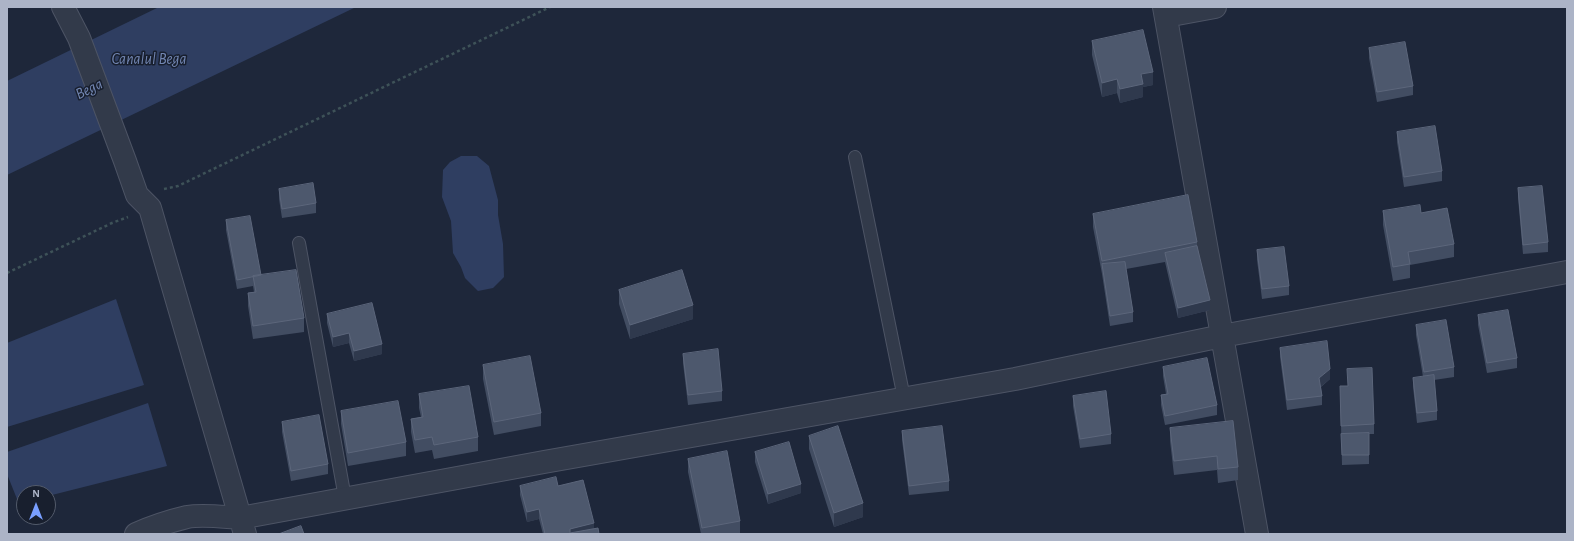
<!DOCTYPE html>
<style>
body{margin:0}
#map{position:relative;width:1574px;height:541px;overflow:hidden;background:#1e273a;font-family:"Alegreya Sans",sans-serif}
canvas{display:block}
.frame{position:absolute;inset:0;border:8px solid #acb4c7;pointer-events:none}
.north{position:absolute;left:16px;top:485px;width:40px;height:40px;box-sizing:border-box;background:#181f2e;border:1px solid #535b6b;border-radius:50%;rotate:0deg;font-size:11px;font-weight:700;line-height:16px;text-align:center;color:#acb4c7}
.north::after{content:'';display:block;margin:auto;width:14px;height:18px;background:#799fff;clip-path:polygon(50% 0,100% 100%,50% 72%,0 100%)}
</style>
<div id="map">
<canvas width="1574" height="541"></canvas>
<div class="frame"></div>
<div class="north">N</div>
</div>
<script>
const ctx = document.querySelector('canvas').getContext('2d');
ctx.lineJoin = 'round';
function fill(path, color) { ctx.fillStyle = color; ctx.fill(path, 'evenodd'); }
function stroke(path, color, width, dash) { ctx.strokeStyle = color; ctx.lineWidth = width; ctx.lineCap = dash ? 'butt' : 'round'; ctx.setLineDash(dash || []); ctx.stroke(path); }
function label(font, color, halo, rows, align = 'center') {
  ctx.font = font + ' "Alegreya Sans",sans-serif'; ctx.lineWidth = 3; ctx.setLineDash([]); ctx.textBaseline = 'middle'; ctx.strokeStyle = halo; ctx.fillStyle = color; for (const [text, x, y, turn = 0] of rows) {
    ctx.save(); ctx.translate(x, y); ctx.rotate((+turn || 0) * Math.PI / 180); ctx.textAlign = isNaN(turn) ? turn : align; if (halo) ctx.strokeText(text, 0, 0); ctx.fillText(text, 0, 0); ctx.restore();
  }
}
fill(new Path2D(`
 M159,7H356L7,175V81Z
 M461,156H477L489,166L498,200V215L503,244L504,277L493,288L478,291L465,278L461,267L453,253L451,221L442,197L443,170L450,162Z
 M116,299L144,385L7,427V343Z
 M148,403L167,466L48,496V493H24V502L19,504L7,474V452Z`), '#2f3e61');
const service = new Path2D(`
 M855,157L904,398
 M299,243L345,498`);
const minor = new Path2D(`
 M63,7L79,38L125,161L137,195L150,208L245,534
 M1164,7L1257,534
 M1166,16L1215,7
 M136,534C152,527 170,521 187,517C203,514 223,517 240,518L544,462L1015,379L1222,336L1567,272`);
stroke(service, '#4d5465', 14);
stroke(minor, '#4d5465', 24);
stroke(new Path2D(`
 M164,189L178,186L550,7
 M7,273L112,223L128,217`), '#3e5258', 2.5, [3, 3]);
stroke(service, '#323a4a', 12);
stroke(minor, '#323a4a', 22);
fill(new Path2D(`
 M1092,41L1153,85L1143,87V97L1120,103L1117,93L1102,97L1092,55Z
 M1369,48L1413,86V95L1377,102L1369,58Z
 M1397,132L1442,171V181L1404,187L1397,142Z
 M1518,188L1548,242V252L1523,254L1518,198Z
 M279,189L316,203V213L282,218L279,199Z
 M1383,211L1421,213L1454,244V257L1410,265V278L1393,281L1383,225Z
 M1093,214L1197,242V246L1210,310L1178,318L1165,262L1126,269L1133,312V322L1110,326L1102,274L1093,227Z
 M226,220L261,275L304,318V332L253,339L248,306V293L254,292L253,286L237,289L226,230Z
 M1257,250L1289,286V295L1262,299L1257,260Z
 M619,290L693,319L630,339L619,304Z
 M327,314L382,354L354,361L349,343L333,347L327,323Z
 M1478,315L1517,358V368L1487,373L1478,325Z
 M1416,325L1454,367V377L1434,380L1437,411V420L1417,423L1413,387V378L1423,377L1416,335Z
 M1280,348L1330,379L1321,387L1322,396V405L1287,410L1280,357Z
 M683,354L722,391V401L688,405L683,363Z
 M483,365L541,413V426L494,435L483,379Z
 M1163,367L1217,405V415L1165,425L1161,405V395L1166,394L1163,376Z
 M1340,386L1374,424V434H1369V464L1342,465Z
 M419,394L478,437V451L434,459L432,450L415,453L411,432V419L421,417L419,408Z
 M1073,396L1111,434V444L1080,448L1073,406Z
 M341,411L406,442V456L348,466L341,424Z
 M282,422L328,464V474L291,481L282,432Z
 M1170,428L1238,467V480L1218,483L1217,470L1174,475L1170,441Z
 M902,431L949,481V491L909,495L902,440Z
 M809,436L863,517L834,527L809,449Z
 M755,452L801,493L768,504L755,462Z
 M688,459L740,521V534H701L688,472Z
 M520,486H558L594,529L599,534H543L539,519L527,522L520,495Z`), '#424d62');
fill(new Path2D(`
 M1153,72V85L1143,87V97L1120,103V89L1141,74Z
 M1117,79V93L1102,97V83Z
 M1210,300V310L1178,318V308Z
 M693,305V319L630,339V325Z
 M349,333V343L333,347V337Z
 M382,344V354L354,361V351Z
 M1330,369V379L1319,388V378Z
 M801,484V493L768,504V494Z
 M863,503V517L834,527V513Z
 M539,509V519L527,522V512Z
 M594,523V533L570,534V529Z`), '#2f394d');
const building = new Path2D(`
 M1143,30L1153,72L1141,74L1143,84L1120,89L1117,79L1102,83L1092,41Z
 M1405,42L1413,86L1377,92L1369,48Z
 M1435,126L1442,171L1404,177L1397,132Z
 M313,183L316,203L282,209L279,189Z
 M1542,186L1548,242L1523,245L1518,188Z
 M1188,195L1197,242L1102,261L1093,214Z
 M1420,205L1421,213L1447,208L1454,244L1408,252L1410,264L1393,267L1383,211Z
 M250,216L261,275L237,280L226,220Z
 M1197,246L1210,300L1178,308L1165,253Z
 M1284,247L1289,286L1262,289L1257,250Z
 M1125,262L1133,312L1110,316L1102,264Z
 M296,270L304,318L253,326L248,293L256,292L253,276Z
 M682,270L693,305L630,325L619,290Z
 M372,303L382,344L354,351L349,333L333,337L327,314Z
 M1508,310L1517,358L1487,363L1478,315Z
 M1446,320L1454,367L1424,372L1416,325Z
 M1327,341L1330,369L1319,378L1322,396L1287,400L1280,348Z
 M718,349L722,391L688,395L683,354Z
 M530,356L541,413L494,422L483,365Z
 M1207,358L1217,405L1165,416L1161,395L1168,394L1163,367Z
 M1372,368L1374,424L1341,426L1340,386H1348L1347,369Z
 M1434,375L1437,411L1417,413L1413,378Z
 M469,386L478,437L434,445L432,437L415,440L411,419L423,417L419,394Z
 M1106,391L1111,434L1080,439L1073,396Z
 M398,401L406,442L348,453L341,411Z
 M319,415L328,464L291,471L282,422Z
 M1233,421L1238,467L1218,469L1217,456L1174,461L1170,428Z
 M838,426L863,503L834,513L809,436Z
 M942,426L949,481L909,486L902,431Z
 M1369,433V455H1342L1341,434Z
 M789,442L801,484L768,494L755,452Z
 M727,451L740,521L702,528L688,459Z
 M556,477L558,486L583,480L594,523L570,529V533L598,528L599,534H545L539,509L527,512L520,486Z
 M301,526L304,534H279Z`);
fill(building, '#4d586d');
stroke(building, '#5c667b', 1);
label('italic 16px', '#7286b2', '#181f2e', [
 ["Canalul Bega",149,59],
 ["Bega",89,89,-26]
]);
</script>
